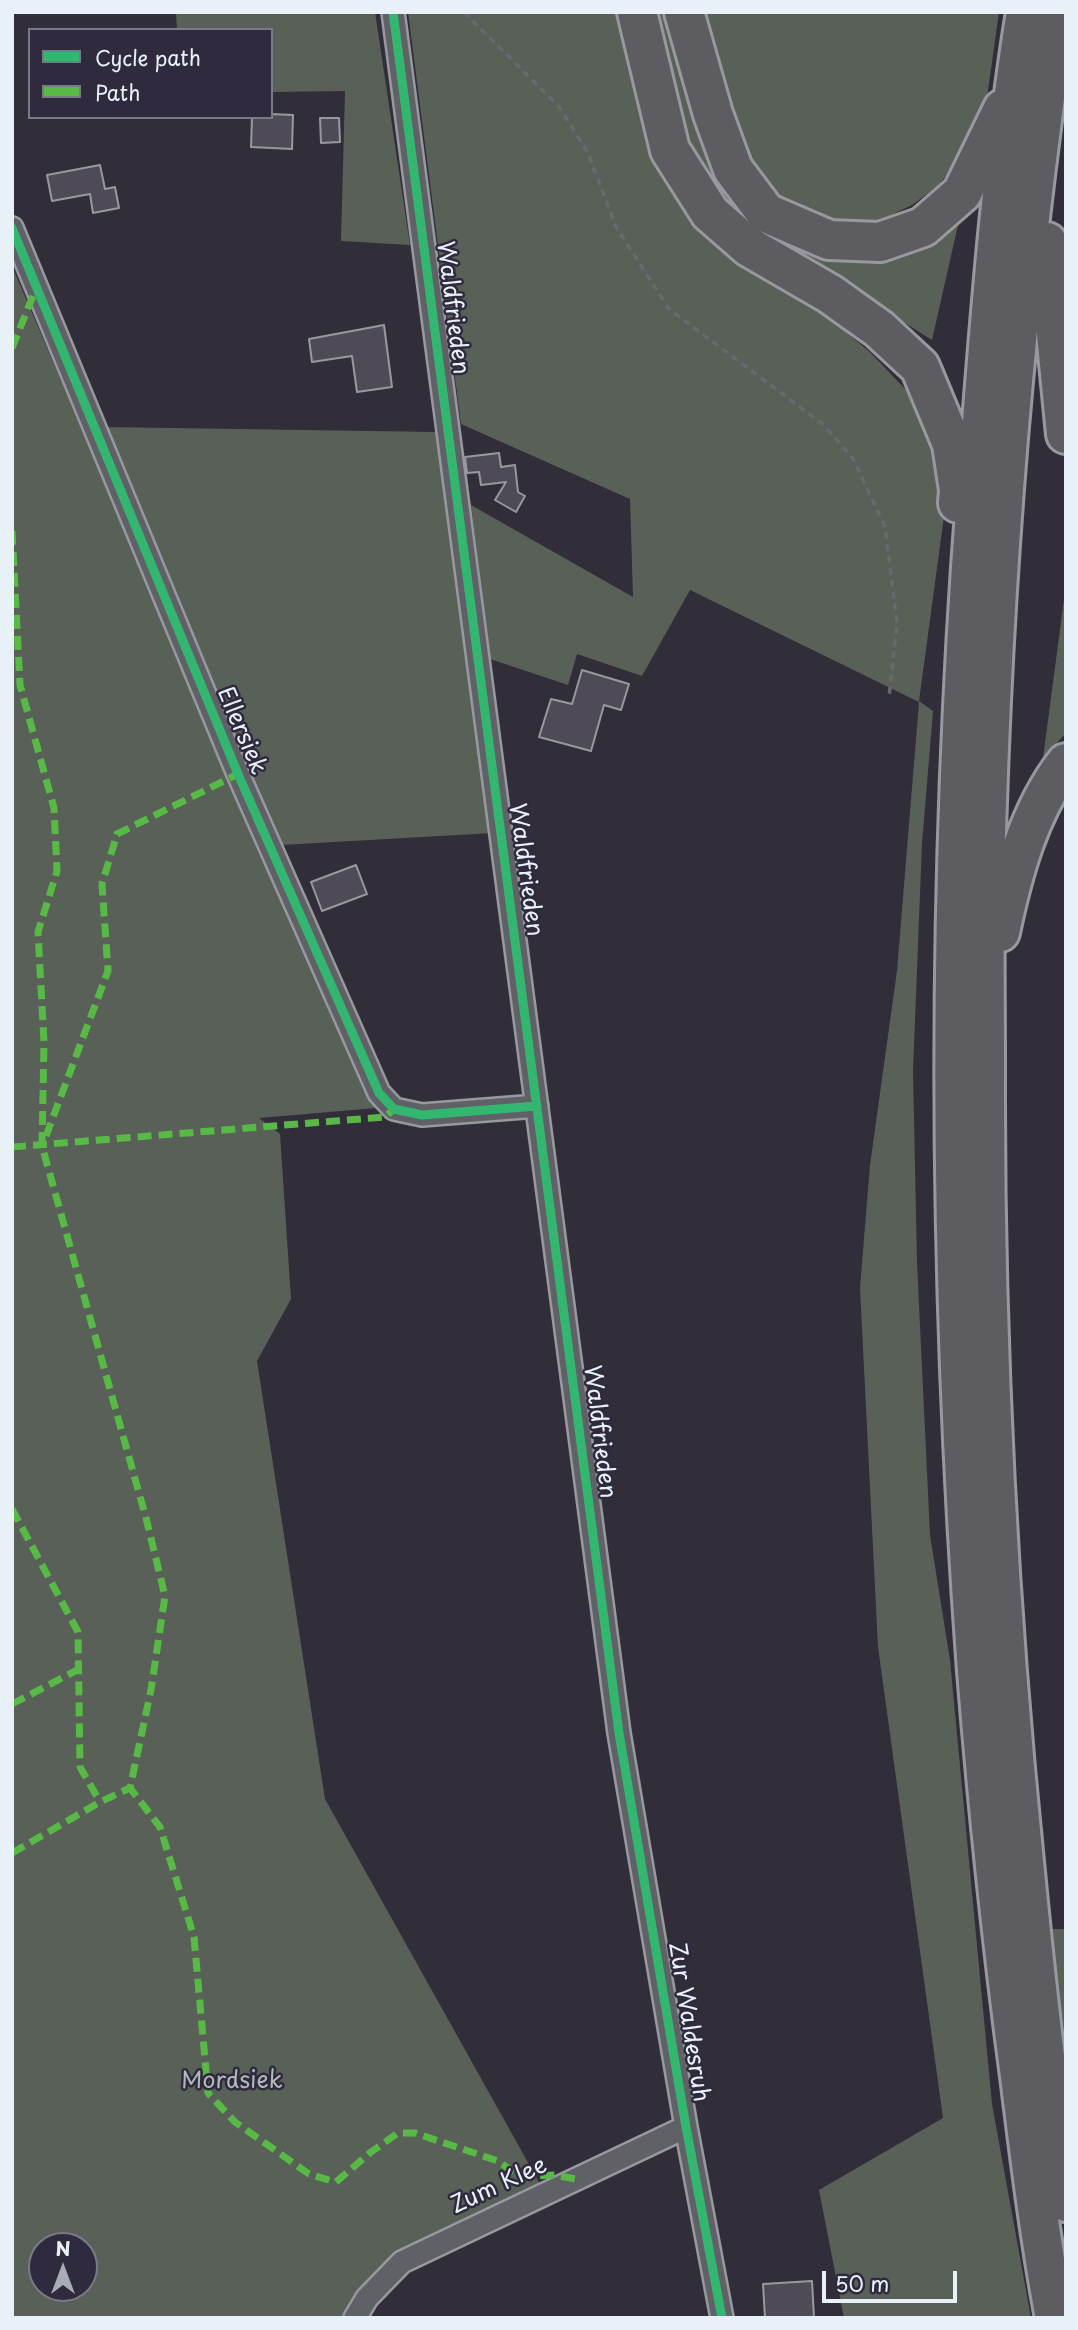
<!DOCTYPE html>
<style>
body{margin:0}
#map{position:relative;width:1078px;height:2330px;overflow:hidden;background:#312e39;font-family:"Playpen Sans",sans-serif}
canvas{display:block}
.frame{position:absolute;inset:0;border:14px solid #e8f1f8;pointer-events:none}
.legend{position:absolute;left:28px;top:28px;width:245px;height:91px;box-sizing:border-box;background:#2f2a3d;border:2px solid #797a88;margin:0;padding:9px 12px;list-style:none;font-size:21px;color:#e8f1f8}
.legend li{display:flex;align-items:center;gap:14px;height:35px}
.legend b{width:35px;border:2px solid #797a88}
.north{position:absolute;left:28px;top:2232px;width:70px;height:70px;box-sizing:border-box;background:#2f2a3d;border:2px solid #797a88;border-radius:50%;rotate:0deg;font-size:19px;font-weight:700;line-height:28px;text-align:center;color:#e8f1f8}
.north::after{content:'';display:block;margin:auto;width:24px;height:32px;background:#a8adb5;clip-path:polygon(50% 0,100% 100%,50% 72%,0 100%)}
.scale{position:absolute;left:822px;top:2271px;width:135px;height:32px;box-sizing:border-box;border:4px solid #e8f1f8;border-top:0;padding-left:9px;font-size:21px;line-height:24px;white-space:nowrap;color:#e8f1f8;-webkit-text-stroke:5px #2f2a3d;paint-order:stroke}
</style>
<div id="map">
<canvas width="1078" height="2330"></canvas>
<div class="frame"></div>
<ul class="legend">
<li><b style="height:9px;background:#33b770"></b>Cycle path</li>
<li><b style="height:9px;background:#58b947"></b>Path</li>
</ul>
<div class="north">N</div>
<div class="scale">50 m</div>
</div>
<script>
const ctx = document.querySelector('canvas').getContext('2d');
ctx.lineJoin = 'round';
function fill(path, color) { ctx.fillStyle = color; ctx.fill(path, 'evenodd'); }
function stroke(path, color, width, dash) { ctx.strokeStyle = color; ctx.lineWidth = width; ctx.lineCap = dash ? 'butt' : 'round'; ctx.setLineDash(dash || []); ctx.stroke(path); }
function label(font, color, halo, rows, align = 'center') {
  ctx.font = font + ' "Playpen Sans",sans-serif'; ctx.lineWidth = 5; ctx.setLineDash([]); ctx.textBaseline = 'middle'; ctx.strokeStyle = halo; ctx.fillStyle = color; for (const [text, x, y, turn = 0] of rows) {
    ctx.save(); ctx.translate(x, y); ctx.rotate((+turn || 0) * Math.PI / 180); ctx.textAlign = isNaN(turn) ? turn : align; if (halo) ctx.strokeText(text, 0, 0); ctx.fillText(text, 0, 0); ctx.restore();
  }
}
fill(new Path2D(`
 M176,12H375L410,245L341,241L345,91L271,92V30H177Z
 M408,12H619L745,264L829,318L871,353L906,390L938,455L947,494L919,701L933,711L922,843L913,1071L917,1263L930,1535L950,1660L992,2104L1031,2318H844L819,2190L943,2118L878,1647L860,1288L870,1165L897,971L919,702L690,590L642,676L577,654L568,685L490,659L471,505L633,597L630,499L461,424Z
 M653,12H665L693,121L717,181L751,220L827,260L897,256L958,225L932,340L832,277L747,230L710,190L685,131Z
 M696,12H999L985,112L952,168L938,186L912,205L877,222H830L771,198L743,161Z
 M12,266L270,868L376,1108L259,1118L280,1134L291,1299L257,1361L325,1799L545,2193L402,2262L355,2318H12ZM42,2246H84V2288H42Z
 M105,427L436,432L493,833L281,845Z
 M1066,584V733L1043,758Z
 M1048,1929H1066V2041Z`), '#586057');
const building = new Path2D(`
 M271,114L293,115L292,149L251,147L252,117H271Z
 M320,118H339L340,142L321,143Z
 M100,165L105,189L115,187L119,208L93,213L90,194L52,201L47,175Z
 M384,325L392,387L357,392L352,356L312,362L309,339Z
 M499,453L501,467L515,465L518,492L525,496L516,512L495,500L506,482L481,485L479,472L467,473L465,457Z
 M582,670L629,684L621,710L604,705L591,751L539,737L551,699L572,704Z
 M356,865L367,894L322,911L311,882Z
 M812,2281L814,2318H765L763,2284Z`);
fill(building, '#4e4b56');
stroke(building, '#98999f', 2);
const minor = new Path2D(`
 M393,12L619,1733L686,2127L722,2318
 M12,228L238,774L379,1093L394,1109L422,1115L537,1106
 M355,2318L367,2298L402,2262L686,2127`);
const motorway = new Path2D(`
 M637,12L670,150L710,213L749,247L830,294L879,329L920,367L952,444L959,490L958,503
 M684,12L713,114L733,169L766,213L829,240L880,242L923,227L962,193L1003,109
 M1026,12C1000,173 989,336 976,498C946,889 948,1281 977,1671C988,1807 1002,1942 1020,2076C1030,2157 1040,2238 1055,2318
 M1057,12C1015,296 992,583 985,870C984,936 985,1002 985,1069C984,1334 997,1598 1024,1862C1035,1976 1047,2089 1066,2202
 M1047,242L1066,434
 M1000,932C1012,875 1029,810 1066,763`);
stroke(minor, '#98999f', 26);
stroke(motorway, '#98999f', 44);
stroke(new Path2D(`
 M464,12L560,108L588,153L616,227L669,309L824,425L854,460L885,527L897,623L889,697`), '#68686f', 3.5, [7, 5]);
stroke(minor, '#606067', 21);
stroke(motorway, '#5d5c60', 38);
stroke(new Path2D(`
 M12,348L37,286
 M12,531L20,685L54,808L57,871L38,932L44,1043L42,1146L146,1518L165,1596L151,1690L130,1788L160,1827L194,1937L208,2093L235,2122L309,2174L336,2182L371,2152L398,2133H415L498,2161L520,2177L554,2175L576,2179
 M46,1136L108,971L102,884L117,834L238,774
 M12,1147L385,1117L394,1109
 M12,1509L78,1632L80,1767L100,1802
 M12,1704L79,1669
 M12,1853L100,1802L130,1788`), '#58b947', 7, [14, 7]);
stroke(new Path2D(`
 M393,12L619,1733L686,2127L722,2318
 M12,228L238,774L379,1093L394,1109L422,1115L537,1106`), '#33b770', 9);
label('23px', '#e8f1f8', '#2f2a3d', [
 ["Waldfrieden",452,308,83],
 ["Ellersiek",241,731,67],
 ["Waldfrieden",525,870,82],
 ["Waldfrieden",599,1432,83],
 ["Zur Waldesruh",688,2022,81],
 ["Zum Klee",499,2186,-25]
]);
label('23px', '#b1baba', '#2f2a3d', [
 ["Mordsiek",232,2082]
]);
</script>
